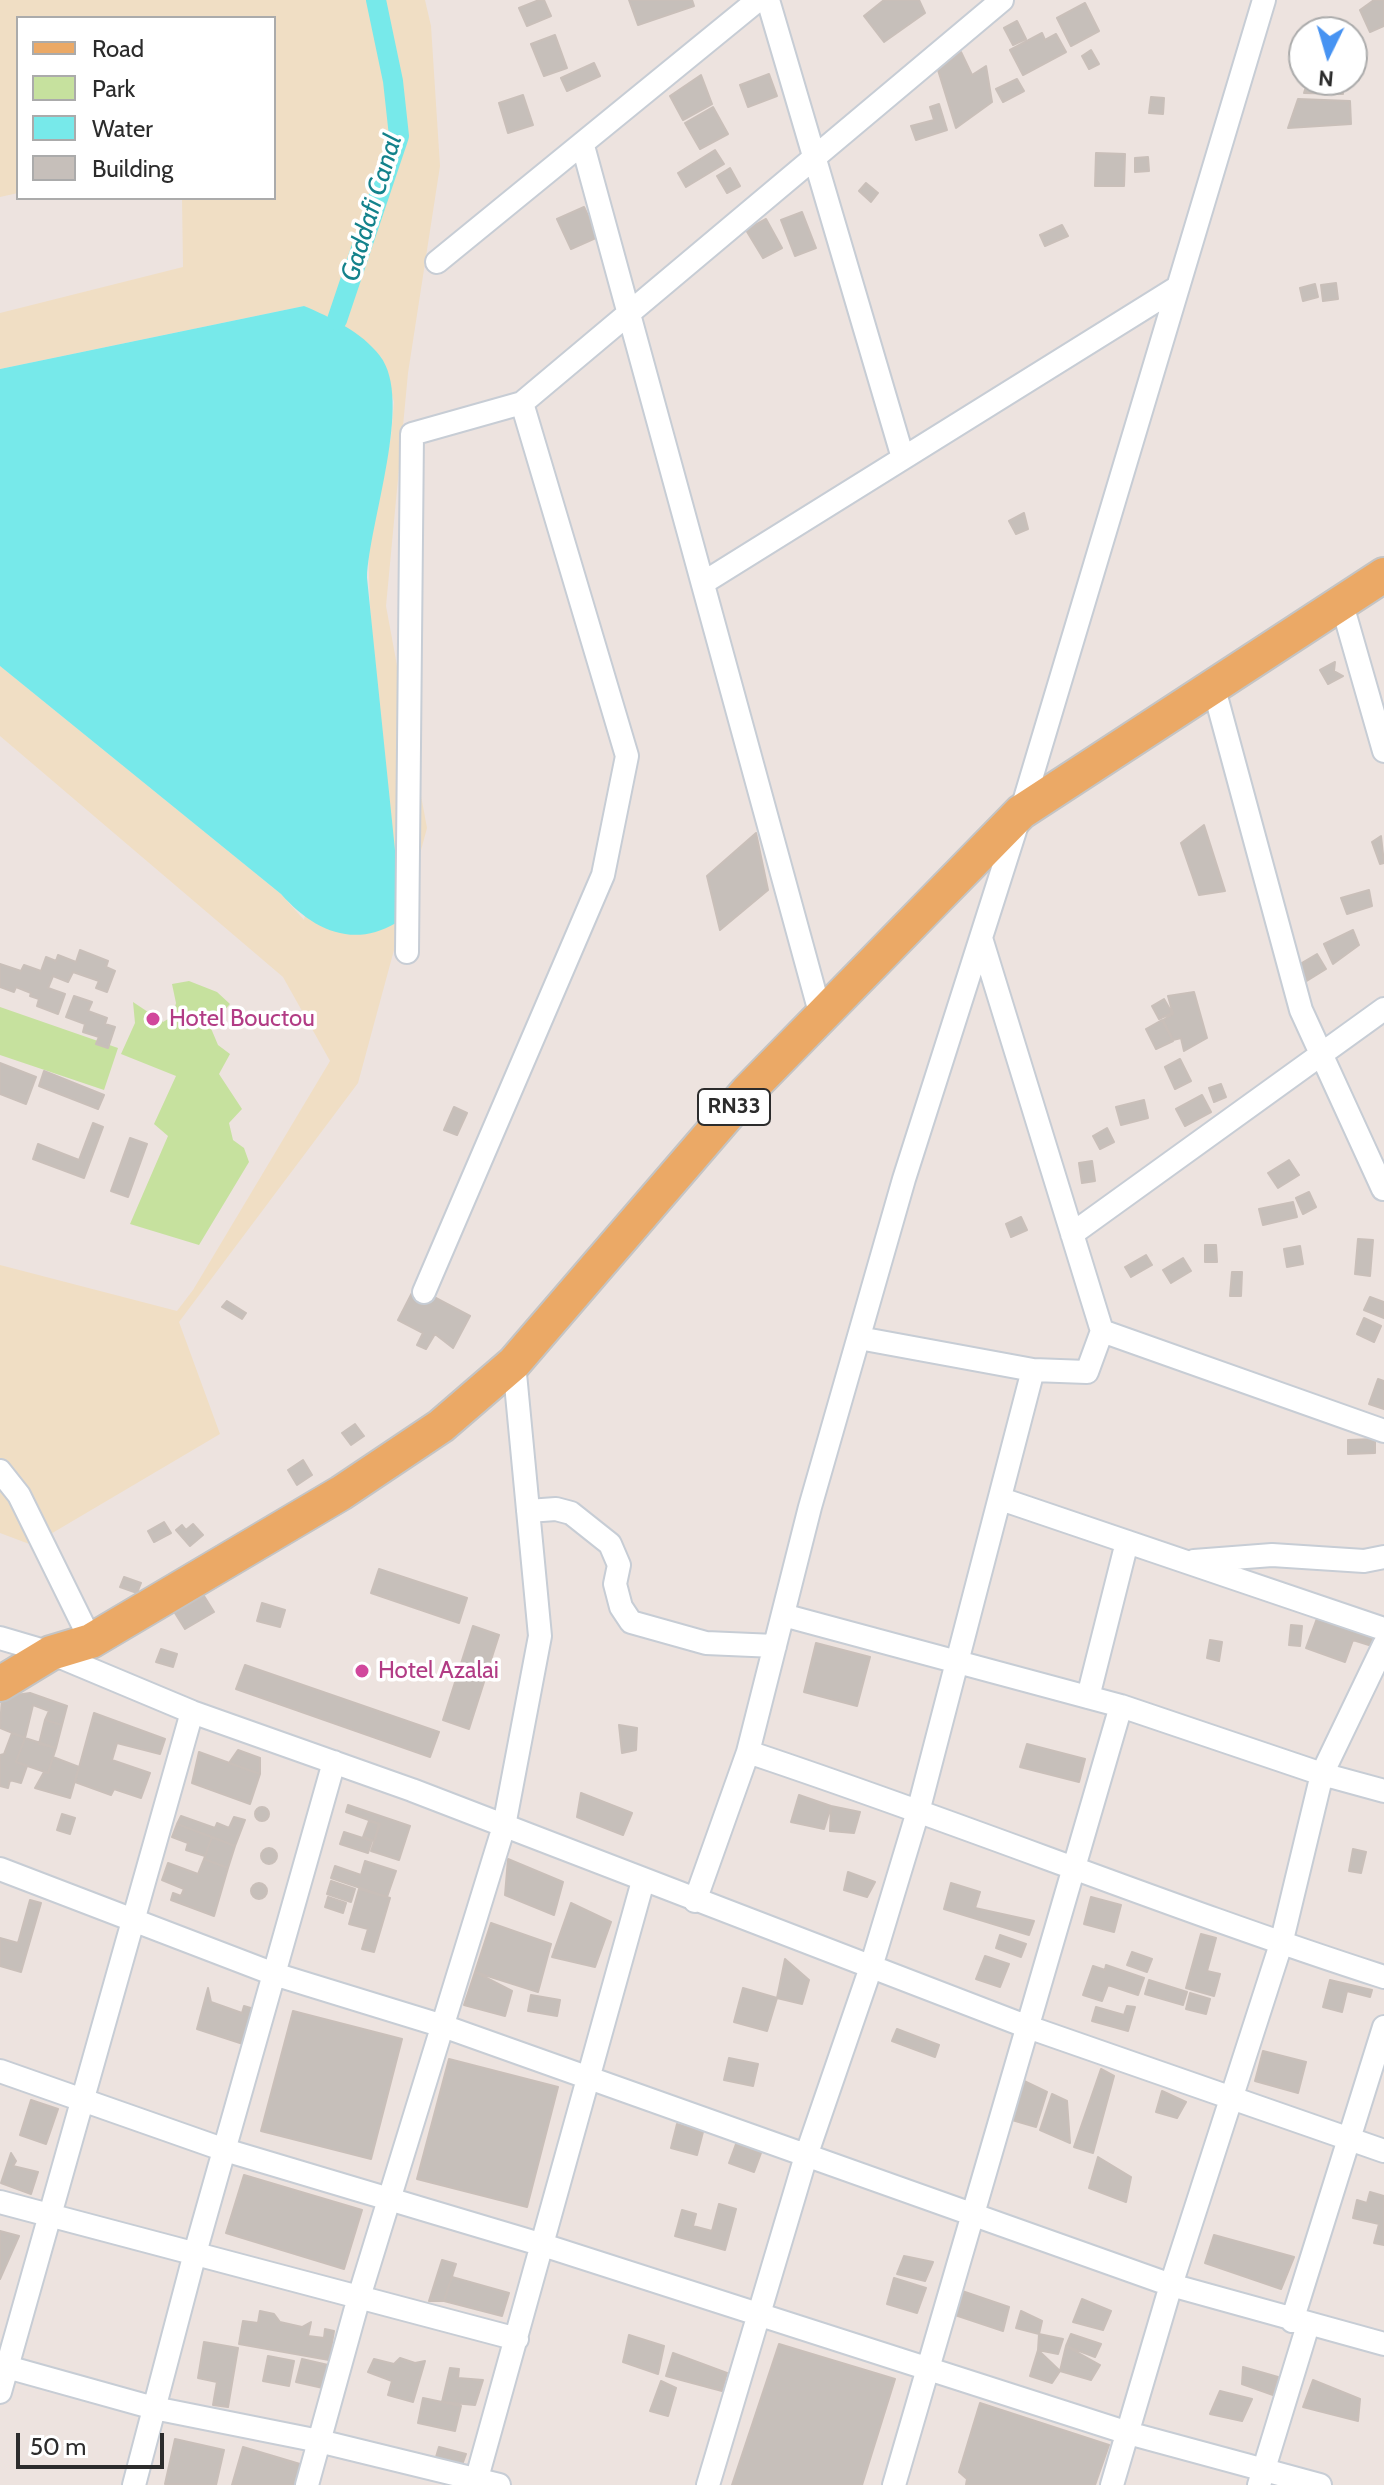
<!DOCTYPE html>
<style>
body{margin:0}
#map{position:relative;width:1384px;height:2485px;overflow:hidden;background:#ede3df;font-family:Cabin,sans-serif}
canvas{display:block}
.legend{position:absolute;left:16px;top:16px;width:260px;height:184px;box-sizing:border-box;background:#fff;border:2px solid #ababab;margin:0;padding:10px 14px;list-style:none;font-size:24px;color:#2c2c2c}
.legend li{display:flex;align-items:center;gap:16px;height:40px}
.legend b{width:40px;border:2px solid #ababab}
.north{position:absolute;left:1288px;top:16px;width:80px;height:80px;box-sizing:border-box;background:#fff;border:2px solid #ababab;border-radius:50%;rotate:185deg;font-size:22px;font-weight:700;line-height:32px;text-align:center;color:#2c2c2c}
.north::after{content:'';display:block;margin:auto;width:28px;height:36px;background:#4793f2;clip-path:polygon(50% 0,100% 100%,50% 72%,0 100%)}
.scale{position:absolute;left:16px;top:2433px;width:148px;height:36px;box-sizing:border-box;border:4px solid #2c2c2c;border-top:0;padding-left:10px;font-size:24px;line-height:28px;white-space:nowrap;color:#2c2c2c;-webkit-text-stroke:6px #fff;paint-order:stroke}
</style>
<div id="map">
<canvas width="1384" height="2485"></canvas>
<ul class="legend">
<li><b style="height:10px;background:#eba966"></b>Road</li>
<li><b style="height:22px;background:#c6e19e"></b>Park</li>
<li><b style="height:22px;background:#77e9ea"></b>Water</li>
<li><b style="height:22px;background:#c6bfba"></b>Building</li>
</ul>
<div class="north">N</div>
<div class="scale">50 m</div>
</div>
<script>
const ctx = document.querySelector('canvas').getContext('2d');
ctx.lineJoin = 'round';
function fill(path, color) { ctx.fillStyle = color; ctx.fill(path, 'evenodd'); }
function stroke(path, color, width, dash) { ctx.strokeStyle = color; ctx.lineWidth = width; ctx.lineCap = dash ? 'butt' : 'round'; ctx.setLineDash(dash || []); ctx.stroke(path); }
function label(font, color, halo, rows, align = 'center') {
  ctx.font = font + ' Cabin,sans-serif'; ctx.lineWidth = 7; ctx.setLineDash([]); ctx.textBaseline = 'middle'; ctx.strokeStyle = halo; ctx.fillStyle = color; for (const [text, x, y, turn = 0] of rows) {
    ctx.save(); ctx.translate(x, y); ctx.rotate((+turn || 0) * Math.PI / 180); ctx.textAlign = isNaN(turn) ? turn : align; if (halo) ctx.strokeText(text, 0, 0); ctx.fillText(text, 0, 0); ctx.restore();
  }
}
fill(new Path2D(`
 M189,981L217,992L230,1004L210,1026L218,1045L230,1054L219,1074L242,1109L229,1123L233,1140L244,1148L249,1162L199,1245L130,1224L168,1136L154,1124L176,1076L121,1054L135,1023L133,1002L163,1022L173,1016L176,1003L172,984Z
 M0,1007L118,1048L104,1090L0,1055Z`), '#c6e19e');
fill(new Path2D(`
 M0,0H425L431,26L440,166L408,373L386,606L427,828L358,1083L179,1322L220,1434L32,1545L0,1533V1265L177,1311L193,1290L330,1061L283,977L0,736V666L281,894L304,920L371,632L368,546L391,437L394,402L381,357L304,306L0,369V313L183,267L182,198H274V18H18V193L0,197Z`), '#f0dec4');
fill(new Path2D(`
 M304,306C330,317 362,332 380,356C414,400 369,522 367,578L399,889L396,923C352,949 312,929 281,894L0,666V369Z`), '#77e9ea');
stroke(new Path2D(`
 M337,320L399,136L393,81L376,0`), '#77e9ea', 20);
const building = new Path2D(`
 M539,0H544L551,16L527,26L519,8Z
 M629,0H692L694,6L638,25Z
 M884,0H919L925,13L884,42L864,16Z
 M1374,0H1384V26L1370,32L1360,10Z
 M1085,3L1099,31L1071,46L1057,18Z
 M1017,21L1026,39L1013,45L1004,28Z
 M1042,33L1045,40L1056,34L1066,52L1023,75L1010,50Z
 M555,35L567,68L544,76L531,44Z
 M1091,50L1099,64L1089,69L1082,56Z
 M961,52L972,75L986,66L992,102L956,128L938,70Z
 M594,63L600,76L567,91L561,78Z
 M769,74L777,96L748,107L740,85Z
 M701,75L712,104L683,120L670,96Z
 M1017,79L1024,91L1003,102L996,89Z
 M1308,80H1342L1343,94L1304,93Z
 M523,95L533,125L508,133L499,103Z
 M1151,97L1164,98L1163,114L1149,113Z
 M1298,99L1350,101L1351,124L1288,128Z
 M939,104L947,130L916,140L911,126L934,120L930,107Z
 M713,107L728,134L700,149L685,123Z
 M715,150L724,164L686,187L678,173Z
 M1096,153L1125,154L1124,186H1095Z
 M1148,157L1149,171L1135,172V158Z
 M730,168L740,186L727,193L717,176Z
 M866,183L878,193L871,202L859,191Z
 M584,207L598,237L571,249L557,219Z
 M802,212L816,248L795,256L781,220Z
 M766,219L782,248L763,258L746,230Z
 M1062,225L1068,236L1045,246L1040,235Z
 M1336,283L1338,299L1323,301L1321,285Z
 M1315,284L1318,297L1303,301L1300,288Z
 M1024,513L1028,529L1016,534L1009,521Z
 M1335,662L1334,671L1343,676L1328,684L1320,670Z
 M1204,825L1225,891L1199,895L1181,843Z
 M756,833L768,890L720,930L707,876Z
 M1381,836L1384,863L1380,864L1372,842Z
 M1369,890L1372,906L1347,914L1341,898Z
 M1353,930L1359,945L1333,964L1324,944Z
 M80,950L108,961L106,967L115,971L107,992L96,988L99,981L73,972L68,982L53,976L48,988L65,994L58,1014L37,1006L39,999L30,996L31,993L16,987L14,992L0,987V964L21,971L24,965L41,971L46,957L56,961L58,955L76,962Z
 M1317,954L1326,969L1305,982L1295,967Z
 M1194,992L1207,1038L1184,1051L1181,1038L1173,1040L1163,1020L1173,1014L1168,996Z
 M74,996L92,1002L88,1011L107,1018L105,1024L115,1027L108,1048L96,1044L99,1037L83,1032L85,1024L66,1017Z
 M1164,999L1172,1013L1159,1019L1152,1006Z
 M1162,1020L1173,1041L1156,1049L1146,1029Z
 M1180,1059L1191,1081L1175,1089L1165,1067Z
 M0,1063L36,1077L26,1104L0,1094Z
 M44,1071L104,1095L98,1109L39,1086Z
 M1221,1084L1226,1097L1214,1102L1209,1088Z
 M1202,1095L1211,1112L1185,1126L1176,1109Z
 M1144,1100L1148,1118L1121,1125L1116,1107Z
 M454,1107L467,1113L457,1135L444,1130Z
 M93,1123L103,1127L84,1178L33,1159L38,1144L79,1160Z
 M1107,1128L1114,1142L1100,1149L1093,1136Z
 M130,1138L147,1144L128,1197L111,1191Z
 M1289,1160L1299,1175L1278,1188L1268,1173Z
 M1092,1161L1095,1181L1082,1183L1079,1163Z
 M1309,1192L1316,1207L1303,1214L1296,1198Z
 M1293,1202L1297,1217L1263,1225L1259,1209Z
 M1021,1217L1027,1230L1011,1237L1006,1224Z
 M1358,1239L1373,1240L1370,1276L1355,1274Z
 M1205,1245H1216L1217,1262H1205Z
 M1300,1246L1303,1264L1287,1267L1284,1249Z
 M1146,1255L1152,1265L1131,1277L1125,1267Z
 M1183,1258L1191,1271L1171,1283L1163,1270Z
 M1232,1272H1242L1241,1296H1230Z
 M415,1287L470,1316L453,1348L435,1334L426,1349L417,1345L423,1333L398,1320Z
 M1370,1297L1384,1302V1318L1364,1310Z
 M227,1301L246,1313L242,1319L222,1307Z
 M1364,1318L1381,1326L1374,1342L1357,1334Z
 M1378,1379L1384,1381V1409L1369,1404Z
 M355,1424L364,1436L351,1445L342,1433Z
 M1375,1439V1453L1348,1454V1440Z
 M303,1460L312,1475L297,1485L288,1470Z
 M164,1522L171,1533L154,1542L148,1531Z
 M193,1524L203,1535L190,1546L176,1530L182,1525L186,1530Z
 M379,1569L467,1598L459,1623L371,1593Z
 M124,1577L141,1583L137,1593L120,1587Z
 M204,1596L214,1612L185,1629L175,1613Z
 M262,1603L285,1610L280,1627L257,1621Z
 M1319,1613L1376,1633L1372,1646L1353,1640L1345,1662L1306,1648Z
 M1291,1625L1302,1626L1300,1646L1289,1645Z
 M473,1626L499,1635L469,1729L443,1720Z
 M1210,1640L1222,1642L1219,1661L1207,1658Z
 M816,1643L870,1657L857,1706L804,1692Z
 M161,1649L177,1654L173,1667L156,1662Z
 M245,1665L439,1732L430,1757L236,1689Z
 M30,1693L67,1706L62,1725L45,1720L49,1711L33,1705L25,1738L0,1728L2,1697Z
 M94,1713L165,1739L160,1754L117,1743L112,1760L150,1773L141,1798L114,1789L111,1795L75,1782Z
 M45,1720L62,1725L56,1748L39,1744Z
 M619,1725L637,1728L636,1750L622,1753Z
 M12,1733L25,1738L16,1762L27,1766L21,1783L10,1780L8,1788L0,1786V1755L4,1754Z
 M25,1738L56,1748L48,1773L16,1762Z
 M1027,1744L1085,1759L1079,1782L1020,1767Z
 M238,1750L260,1758V1774L229,1763Z
 M199,1752L260,1774L250,1804L192,1783Z
 M53,1757L79,1767L70,1798L35,1788L44,1772L48,1773Z
 M581,1793L632,1813L623,1835L577,1817Z
 M799,1795L831,1806L824,1829L791,1822Z
 M348,1805L410,1826L399,1860L371,1851L380,1824L346,1812Z
 M831,1806L860,1812L854,1833L830,1831Z
 M255 1814a7 7 0 1 1 14 0a7 7 0 1 1-14 0Z
 M62,1814L75,1818L70,1834L57,1830Z
 M181,1816L215,1828L217,1823L229,1828L234,1817L245,1820L235,1846L177,1824Z
 M369,1821L379,1824L374,1841L363,1837Z
 M177,1824L212,1837L205,1856L186,1850L188,1843L172,1837Z
 M344,1832L372,1841L368,1853L340,1844Z
 M212,1837L235,1846L228,1868L204,1859Z
 M261 1856a8 8 0 1 1 16 0a8 8 0 1 1-16 0Z
 M1353,1849L1366,1852L1361,1873L1349,1871Z
 M204,1859L228,1868L214,1916L171,1900L173,1893L181,1896L184,1889L162,1880L168,1863L198,1874Z
 M508,1859L563,1882L554,1915L505,1895Z
 M365,1861L396,1871L387,1897L331,1878L335,1866L361,1875Z
 M848,1872L875,1882L867,1897L844,1890Z
 M331,1881L355,1889L351,1902L327,1894Z
 M951,1883L980,1892L975,1908L1034,1921L1029,1935L944,1909Z
 M251 1891a8 8 0 1 1 16 0a8 8 0 1 1-16 0Z
 M359,1889L390,1898L374,1952L362,1949L368,1929L349,1924Z
 M328,1897L346,1903L343,1913L325,1907Z
 M1091,1897L1121,1905L1114,1932L1084,1924Z
 M30,1900L41,1903L21,1972L0,1966V1938L18,1943Z
 M571,1903L611,1922L595,1967L552,1957Z
 M491,1923L551,1944L538,1992L475,1972Z
 M1201,1934L1216,1938L1207,1971L1220,1974L1214,1996L1186,1988Z
 M1000,1935L1026,1944L1021,1957L996,1948Z
 M1132,1952L1152,1959L1147,1972L1127,1965Z
 M985,1956L1009,1964L1000,1987L976,1979Z
 M785,1959L809,1980L802,2004L777,1998Z
 M1106,1965L1144,1978L1138,1995L1108,1985L1102,2001L1083,1995L1093,1966L1105,1970Z
 M475,1972L512,1991L505,2016L464,2005Z
 M1149,1980L1187,1992L1183,2005L1145,1994Z
 M1330,1980L1372,1990L1370,1997L1347,1991L1342,2012L1323,2007Z
 M208,1988L211,2002L242,2013L244,2006L254,2009L243,2044L197,2029Z
 M743,1988L777,1998L767,2031L734,2022Z
 M1190,1993L1210,1999L1206,2014L1186,2009Z
 M531,1995L560,2000L557,2016L528,2011Z
 M1127,2006L1135,2007L1128,2031L1092,2021L1096,2007L1124,2015Z
 M293,2011L402,2039L371,2159L261,2131Z
 M897,2029L939,2045L935,2057L892,2041Z
 M1263,2051L1306,2062L1298,2093L1255,2081Z
 M729,2058L758,2064L753,2086L724,2080Z
 M449,2059L558,2087L527,2207L417,2179Z
 M1101,2069L1114,2076L1093,2153L1074,2147Z
 M1022,2080L1047,2092L1036,2127L1012,2120Z
 M1162,2091L1186,2102L1177,2118L1156,2112Z
 M1052,2094L1067,2101L1070,2143L1040,2130Z
 M31,2100L58,2109L46,2144L20,2135Z
 M677,2124L703,2132L697,2155L671,2148Z
 M736,2144L761,2153L754,2172L729,2163Z
 M11,2153L16,2161L13,2166L38,2172L31,2194L1,2183Z
 M1098,2157L1131,2177L1126,2202L1089,2188Z
 M244,2175L362,2210L344,2269L226,2233Z
 M1370,2192L1384,2196V2245L1374,2243L1379,2224L1353,2218L1357,2200L1367,2203Z
 M719,2204L736,2209L725,2250L675,2236L682,2210L696,2214L693,2226L712,2231Z
 M0,2231L19,2236L0,2279Z
 M1214,2235L1294,2257L1281,2289L1205,2263Z
 M904,2256L933,2262L925,2281L897,2274Z
 M442,2260L456,2264L444,2301H429Z
 M452,2277L509,2293L502,2316L444,2301Z
 M894,2278L926,2288L917,2313L887,2304Z
 M962,2291L1009,2307L1003,2331L955,2315Z
 M1082,2299L1111,2311L1103,2330L1073,2322Z
 M260,2311L274,2314L280,2322L302,2327L311,2322L308,2336L324,2338L325,2329L334,2331L329,2360L239,2344L243,2321L258,2323Z
 M1021,2311L1042,2321L1039,2334L1016,2328Z
 M1039,2334L1063,2339L1058,2354L1038,2350Z
 M1071,2334L1101,2344L1095,2357L1066,2346Z
 M629,2335L664,2346L658,2374L623,2362Z
 M204,2342L238,2348L228,2407L213,2405L217,2382L198,2378Z
 M779,2344L895,2379L862,2485H732Z
 M1066,2346L1100,2365L1091,2380L1060,2371Z
 M1038,2350L1060,2371L1052,2383L1030,2376Z
 M673,2353L727,2373L722,2391L666,2376Z
 M268,2356L294,2361L289,2386L263,2381Z
 M400,2358L415,2363L425,2361L413,2402L388,2395L392,2381L368,2372L374,2359L394,2364Z
 M302,2359L328,2365L323,2388L296,2382Z
 M1243,2367L1278,2377L1273,2395L1242,2384Z
 M450,2368L459,2369L458,2378L483,2380L475,2405L442,2402Z
 M1313,2380L1360,2399L1358,2421L1303,2407Z
 M661,2381L676,2388L668,2416L650,2411Z
 M1220,2391L1252,2399L1242,2421L1210,2414Z
 M423,2398L461,2406L455,2431L418,2423Z
 M980,2403L1109,2445L1095,2485H966L967,2479L959,2472Z
 M175,2439L224,2450L216,2485L165,2484Z
 M243,2447L300,2464L294,2485H232Z
 M439,2447L466,2454L462,2465L436,2457Z`);
fill(building, '#c6bfba');
stroke(building, '#c9bfb9', 2);
const minor = new Path2D(`
 M768,0L903,458
 M583,146L821,1016
 M437,262L758,0
 M703,583L1178,287
 M1341,601L1384,751
 M1213,685L1301,1010L1383,1189
 M407,952L412,434L522,403L1002,0
 M1072,1234L1384,1009
 M424,1292L603,875L627,756L522,403
 M1102,1331L1384,1431
 M859,1338L1033,1370L1087,1372L1102,1331L981,938
 M0,1471L19,1495L91,1641
 M1001,1499L1384,1629
 M528,1511L556,1509L571,1513L610,1544L619,1565L615,1584L621,1607L631,1622L706,1643L775,1646
 M1194,1561L1272,1555L1364,1561L1384,1557
 M783,1615L1121,1706L1322,1774L1384,1791
 M0,1638L51,1653L192,1712L412,1790L1028,2027L1384,2151
 M1088,1697L1127,1542
 M748,1752C962,1823 1170,1908 1384,1977
 M0,1869L274,1974L443,2026L1171,2285L1384,2344
 M695,1901L748,1752L810,1507L904,1179L1021,812L1264,0
 M0,2071L225,2150L543,2245L1128,2433L1320,2485
 M0,2202L517,2339
 M1292,2321L1384,2027
 M0,2365L154,2408L319,2441L499,2485
 M0,2392L192,1712
 M134,2485L195,2253L334,1762
 M307,2485L359,2297L504,1826L540,1636L514,1363
 M475,2485L643,1881
 M708,2485L806,2156L871,1967L919,1808L1033,1370
 M894,2485L1121,1706
 M1112,2485L1171,2285L1281,1944L1322,1774L1384,1645
 M1259,2485L1308,2325`);
const primary = new Path2D(`
 M0,1684L51,1653L91,1641L341,1493L441,1426L514,1363L747,1092L1021,812L1384,575`);
stroke(minor, '#c7cdd5', 26);
stroke(primary, '#c4c4c4', 38);
stroke(minor, '#fff', 22);
stroke(primary, '#eba966', 34);
for (const [x, y, r, color] of [
 [153,1019,8,"#d1479c"],
 [362,1671,8,"#d1479c"]
]) { const dot = new Path2D(); dot.arc(x, y, r, 0, 2 * Math.PI); ctx.fillStyle = color; ctx.fill(dot); stroke(dot, '#fff', 3); }
for (const [x, y, w] of [
 [734,1107,72]
]) { const box = new Path2D(); box.roundRect(x - w / 2, y - 18, w, 36, 6); ctx.fillStyle = '#fff'; ctx.fill(box); stroke(box, '#2c2c2c', 2); }
label('bold 22px', '#2c2c2c', null, [
 ["RN33",734,1107]
]);
label('24px', '#b23c85', '#fff', [
 ["Hotel Bouctou",169,1019],
 ["Hotel Azalai",378,1671]
], 'left');
label('italic 26px', '#13828b', '#fff', [
 ["Gaddafi Canal",372,208,-73]
]);
</script>
